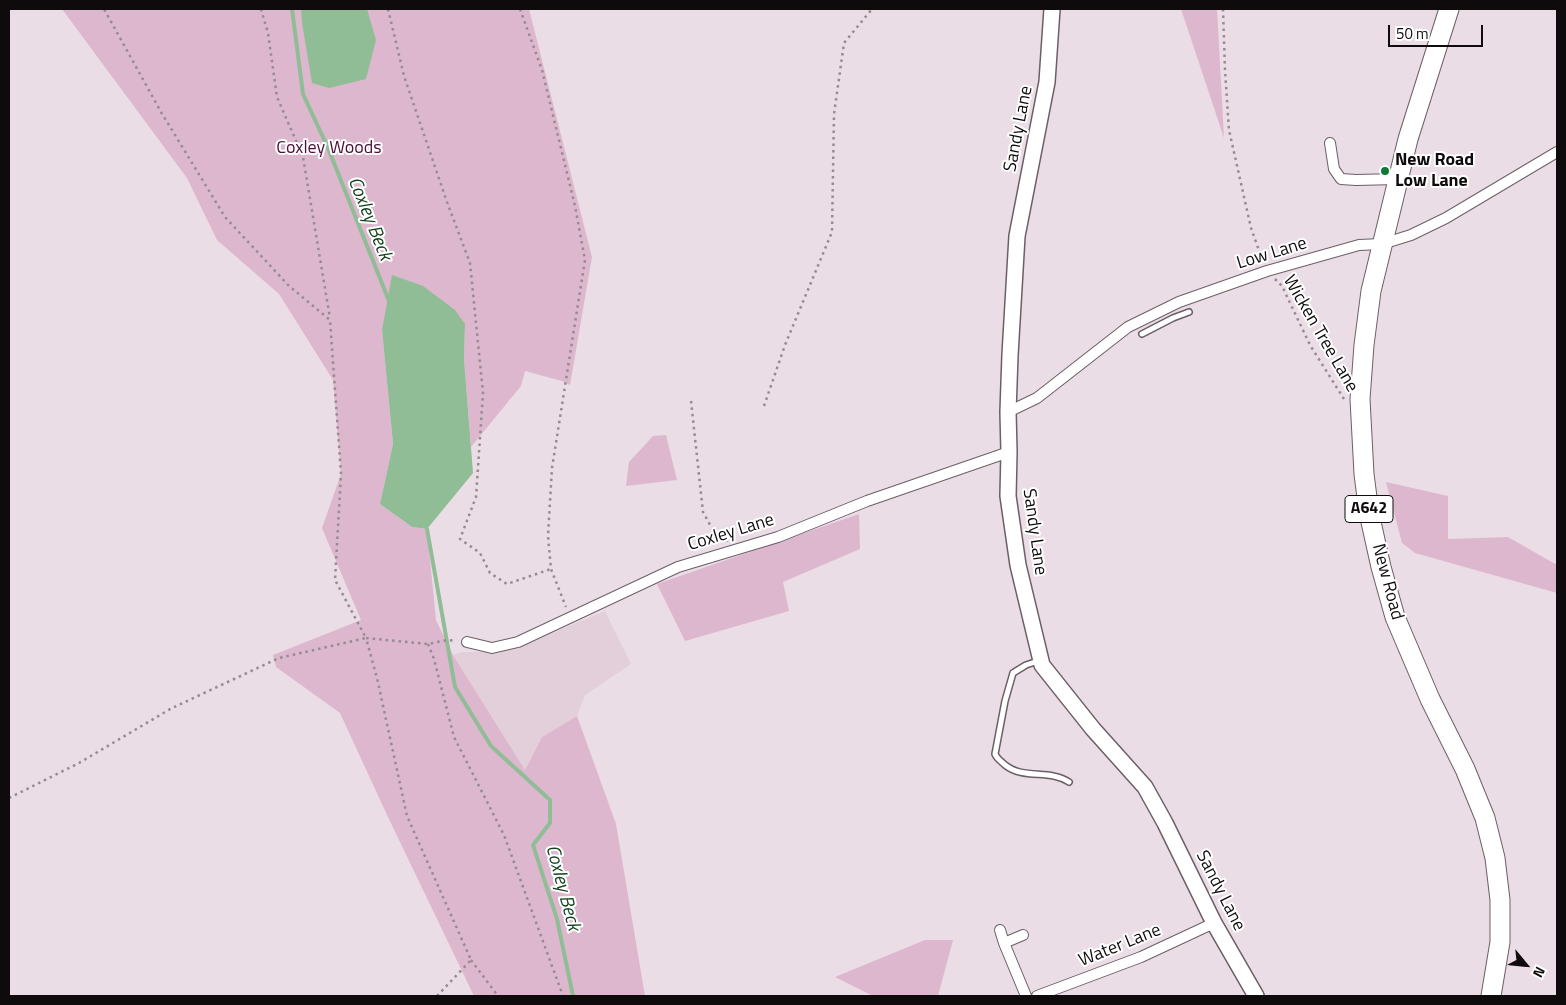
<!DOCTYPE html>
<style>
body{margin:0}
#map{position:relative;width:1566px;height:1005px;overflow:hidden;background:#ebdde5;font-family:"Titillium Web",sans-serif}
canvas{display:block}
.frame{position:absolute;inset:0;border:10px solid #0f0b0d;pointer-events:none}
.north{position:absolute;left:1501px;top:940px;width:50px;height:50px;-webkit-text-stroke:4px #fff;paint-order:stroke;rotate:118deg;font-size:14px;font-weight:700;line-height:20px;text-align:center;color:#0f0b0d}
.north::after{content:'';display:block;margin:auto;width:18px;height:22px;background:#0f0b0d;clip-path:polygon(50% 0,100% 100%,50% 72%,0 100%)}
.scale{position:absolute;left:1388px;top:25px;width:95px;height:22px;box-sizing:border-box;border:2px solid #0f0b0d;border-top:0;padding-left:6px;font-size:15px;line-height:18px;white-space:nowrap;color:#0f0b0d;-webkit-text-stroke:4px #fff;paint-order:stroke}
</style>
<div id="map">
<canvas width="1566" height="1005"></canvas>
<div class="frame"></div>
<div class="north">N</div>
<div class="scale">50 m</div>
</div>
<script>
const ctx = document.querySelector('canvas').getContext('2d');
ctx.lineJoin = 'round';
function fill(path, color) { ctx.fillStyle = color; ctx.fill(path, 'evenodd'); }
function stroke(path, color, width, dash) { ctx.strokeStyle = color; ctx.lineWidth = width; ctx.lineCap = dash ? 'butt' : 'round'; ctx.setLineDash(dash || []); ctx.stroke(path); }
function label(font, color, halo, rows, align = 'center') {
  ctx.font = font + ' "Titillium Web",sans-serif'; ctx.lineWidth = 4; ctx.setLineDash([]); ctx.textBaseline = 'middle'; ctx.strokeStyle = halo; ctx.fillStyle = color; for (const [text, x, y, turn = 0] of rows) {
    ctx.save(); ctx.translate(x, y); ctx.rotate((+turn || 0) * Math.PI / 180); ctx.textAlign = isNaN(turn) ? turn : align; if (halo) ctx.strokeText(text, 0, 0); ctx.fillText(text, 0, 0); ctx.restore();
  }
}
fill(new Path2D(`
 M605,611L631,664L585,695L577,716L542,737L525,770L453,655L462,652H490L516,648Z`), '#e3cfda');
fill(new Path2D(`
 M62,9H529L592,257L570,385L562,381L525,371L521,386L471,447L464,359L465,324L382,330L393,444L380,504L412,527L427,529L436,620L453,655L525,770L542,737L577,716L616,824L645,996H474L387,815L340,713L276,667L273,655L361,620L322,528L341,474L333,380L279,294L217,240L187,178Z
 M1181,9H1217L1224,138Z
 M666,435L677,480L626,486L629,462L653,436Z
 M1386,482L1448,496V539L1508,537L1557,565V593L1415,553L1402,543Z
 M859,514L860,549L783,582L789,611L685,641L657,584Z
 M925,940H953L938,996H873L835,977Z`), '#ddb7ce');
fill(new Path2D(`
 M301,9H367L376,40L366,79L329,88L312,83L302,23Z
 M392,275L423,286L455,310L465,324L464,359L473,473L427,529L412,527L380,504L393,444L382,330Z`), '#90bd96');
stroke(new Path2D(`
 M292,9L303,94L328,148L389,301
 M427,529L455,687L491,746L550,800V823L533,845L557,919L573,996`), '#90bd96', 4);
const lane = new Path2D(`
 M1142,334L1173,318L1189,312
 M1038,661L1026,665L1013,673L1005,701L995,754C997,759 1001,761 1005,765C1024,780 1049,769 1069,782`);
const street = new Path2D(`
 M1330,143L1334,169L1341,179L1356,180L1398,179
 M1008,412L1037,398L1128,327L1179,302L1267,271L1359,245L1382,244L1411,235L1446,218L1557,152
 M467,642L492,648L518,642L678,567L778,537L867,501L1009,452
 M1000,930L1004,943
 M1023,935L1004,943L1026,996
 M1037,996L1141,957L1214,923`);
const secondary = new Path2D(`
 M1052,9L1047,82L1017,236L1010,355L1008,412L1009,452L1008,496L1018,565L1042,665L1093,729L1145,787L1165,823L1214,923L1256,996`);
const highway = new Path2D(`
 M1449,9L1408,139L1371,291L1364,345L1360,399L1364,474L1369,513L1381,567L1395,617L1430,699L1465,769L1485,818L1495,858L1500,900V942L1491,996`);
stroke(lane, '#6b5f66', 8);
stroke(street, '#6b5f66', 12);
stroke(secondary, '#6b5f66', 18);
stroke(highway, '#6b5f66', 21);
stroke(new Path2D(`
 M261,9L268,33L277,97L303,157L330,318
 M388,9L404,76L447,202L470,263L483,393L476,497L460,539L480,553L490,573L507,584L551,569
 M520,9L542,70L575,206L585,260L552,468L548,536L551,569L566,607
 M1223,9L1225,70L1229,130L1251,228L1263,262
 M1275,279L1282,286L1310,345L1344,399
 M691,401L703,512L715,534L728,541
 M764,406L785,345L832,232L834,114L844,43L872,9
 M428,644L434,659L454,737L504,835L563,996
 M9,798L79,763L172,708L279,658L366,638L335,580L341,474L330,320L289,286L225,217L161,112L104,9
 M471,960L498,996
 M437,996L471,960L407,816L377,678L366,638L428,644L447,640L456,641`), '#958b91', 2.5, [2.5, 4]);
stroke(lane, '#fff', 5);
stroke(street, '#fff', 10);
stroke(secondary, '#fff', 15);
stroke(highway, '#fff', 19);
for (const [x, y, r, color] of [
 [1385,171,5,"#0d7c32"]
]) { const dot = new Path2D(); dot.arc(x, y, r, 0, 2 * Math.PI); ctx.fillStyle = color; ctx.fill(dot); stroke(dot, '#fff', 2); }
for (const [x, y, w] of [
 [1369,509,48]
]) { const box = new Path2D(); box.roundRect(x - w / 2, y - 13.5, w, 27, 4); ctx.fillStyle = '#fff'; ctx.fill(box); stroke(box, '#0f0b0d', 1); }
label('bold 16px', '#0f0b0d', null, [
 ["A642",1369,509]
]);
label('18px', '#0f0b0d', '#fff', [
 ["Sandy Lane",1019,129,-79],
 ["Low Lane",1272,254,-17],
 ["Wicken Tree Lane",1320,334,60],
 ["Sandy Lane",1034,532,82],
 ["Coxley Lane",731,533,-17],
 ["New Road",1387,582,75],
 ["Sandy Lane",1220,891,63],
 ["Water Lane",1120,946,-22]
]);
label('18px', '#4a0e39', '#fff', [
 ["Coxley Woods",329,149]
]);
label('bold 18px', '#0f0b0d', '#fff', [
 ["New Road",1395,161],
 ["Low Lane",1395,182]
], 'left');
label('italic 19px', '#12431e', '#fff', [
 ["Coxley Beck",369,219,68],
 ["Coxley Beck",562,888,75]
]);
</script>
